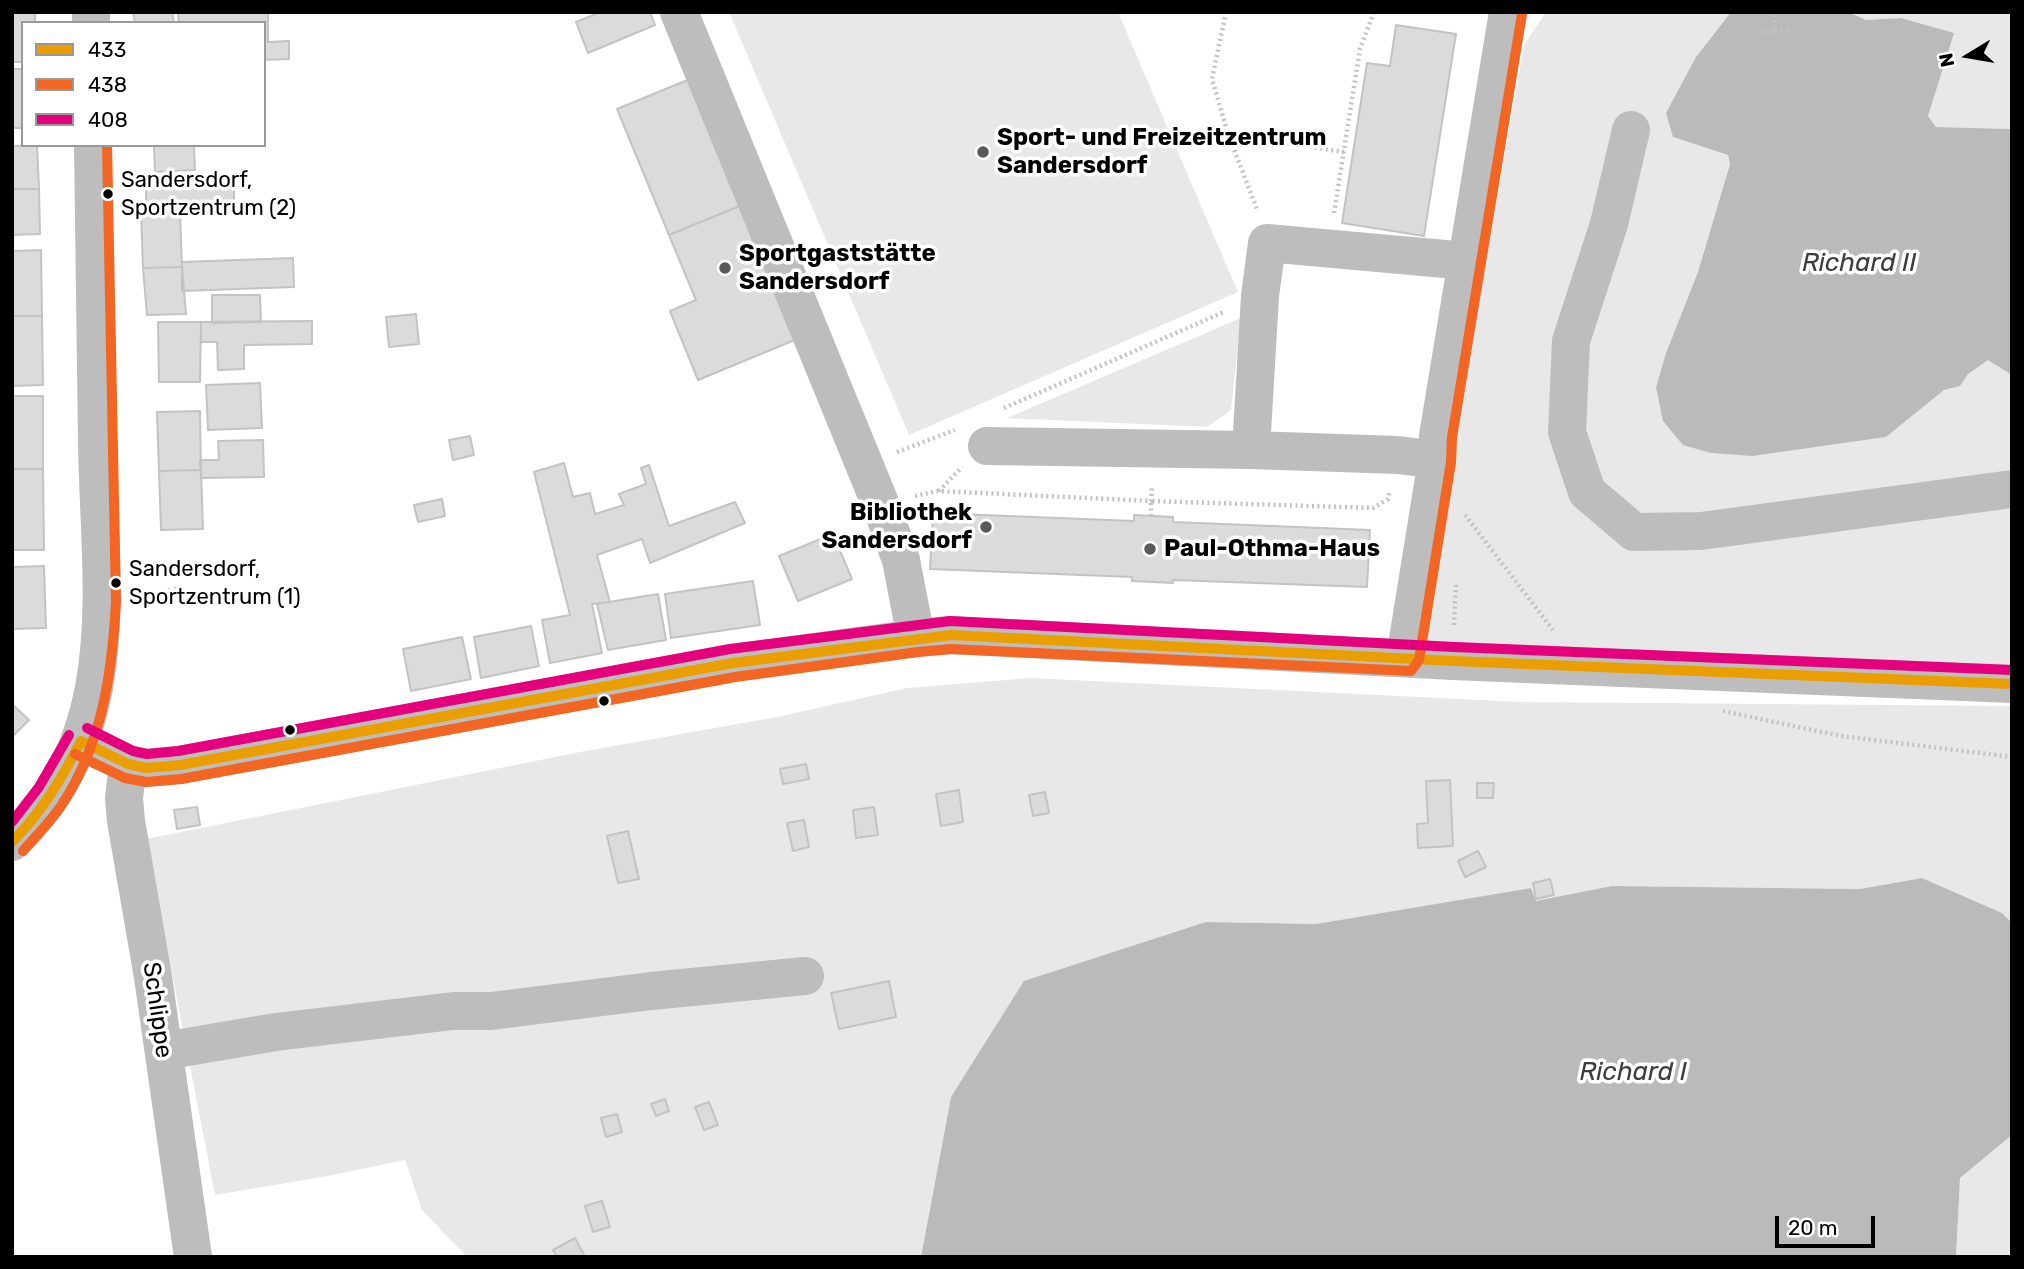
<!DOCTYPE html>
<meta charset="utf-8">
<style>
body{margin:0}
#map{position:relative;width:2024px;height:1269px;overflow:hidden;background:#fff;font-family:Rubik,sans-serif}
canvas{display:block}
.frame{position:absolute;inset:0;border:14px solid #000;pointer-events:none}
.legend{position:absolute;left:21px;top:21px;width:245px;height:126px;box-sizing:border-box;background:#fff;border:2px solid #999;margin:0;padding:9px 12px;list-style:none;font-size:21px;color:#000}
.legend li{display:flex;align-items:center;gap:14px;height:35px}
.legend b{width:35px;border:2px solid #999}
.north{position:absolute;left:1933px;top:21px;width:70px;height:70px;-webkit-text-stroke:5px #fff;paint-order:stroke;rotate:259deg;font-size:19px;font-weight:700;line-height:28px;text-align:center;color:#000}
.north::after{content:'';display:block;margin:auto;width:24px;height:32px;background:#000;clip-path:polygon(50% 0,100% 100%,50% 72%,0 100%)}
.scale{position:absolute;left:1775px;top:1216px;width:100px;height:32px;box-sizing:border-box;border:4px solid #000;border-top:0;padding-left:9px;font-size:21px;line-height:24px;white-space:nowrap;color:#000;-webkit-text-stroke:5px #fff;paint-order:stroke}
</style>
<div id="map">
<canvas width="2024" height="1269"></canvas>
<div class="frame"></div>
<ul class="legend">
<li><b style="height:9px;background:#eb9e00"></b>433</li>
<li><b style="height:9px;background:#f26522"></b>438</li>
<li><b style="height:9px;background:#e5007d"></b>408</li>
</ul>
<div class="north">N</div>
<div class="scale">20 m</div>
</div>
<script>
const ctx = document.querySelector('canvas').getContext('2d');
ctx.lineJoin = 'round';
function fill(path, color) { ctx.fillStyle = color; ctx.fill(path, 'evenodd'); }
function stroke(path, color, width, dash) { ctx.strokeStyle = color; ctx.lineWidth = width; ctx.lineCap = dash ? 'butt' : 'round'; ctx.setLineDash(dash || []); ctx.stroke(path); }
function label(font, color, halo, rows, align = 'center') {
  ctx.font = font + ' Rubik,sans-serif'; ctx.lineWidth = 7; ctx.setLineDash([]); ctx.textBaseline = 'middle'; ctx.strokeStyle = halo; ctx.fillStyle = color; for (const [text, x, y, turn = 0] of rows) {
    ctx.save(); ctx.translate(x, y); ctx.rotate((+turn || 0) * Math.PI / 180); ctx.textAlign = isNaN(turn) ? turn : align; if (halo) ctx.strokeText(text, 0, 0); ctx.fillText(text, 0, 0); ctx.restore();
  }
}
fill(new Path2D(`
 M729,12H1118L1238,292L909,435Z
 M1546,12H1731L1696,57L1673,137L1728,155L1730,164L1698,272L1666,353L1656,387L1753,456L1886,437L1944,390L1960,386L1968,374L1988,359L2012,375V669L1419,646L1524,45Z
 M1848,12H2012V129L1936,127L1928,116L1953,33L1901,18L1866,20Z
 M1241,318L1231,410L1207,427L1007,418Z
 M1031,678L1521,702L2012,706V923L2002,913L1922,878L1860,889L1612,886L1536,902L1531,888L1316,924L1206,922L951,1097L921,1257H467L422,1210L405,1160L328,1176L215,1195L146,839L580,752L777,717L907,688Z
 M2012,1135V1257H1956L1960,1178Z`), '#e8e8e8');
fill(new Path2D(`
 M1731,12H1848L1866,20L1901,18L1954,33L1928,116L1936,127L2012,129V375L1988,360L1968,374L1960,386L1944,390L1886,437L1753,456L1711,453L1683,445L1663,421L1656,387L1666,353L1698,272L1730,164L1728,155L1673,137L1666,113L1696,57Z
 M1922,878L2002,913L2012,923V1135L1960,1178L1956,1257H921L951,1097L1024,981L1206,922L1316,924L1531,888L1536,901L1612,886L1860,889Z`), '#bababa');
const building = new Path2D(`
 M12,12H35V23H23V62H12Z
 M133,12H172L174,23H135Z
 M178,12H268V42L289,41V59L264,60V23H179Z
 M601,12H650L655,25L588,53L576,22Z
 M1396,25L1456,34L1424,236L1342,223L1367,63L1390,66Z
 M12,69H23V128H12Z
 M690,79L742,205L669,235L617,109Z
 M37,145L39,189H12V146Z
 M154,145H194L195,170L155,172Z
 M146,181H234V208H146Z
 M12,189H39L40,234L12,235Z
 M742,205L797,339L698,380L670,311L696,300L669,235Z
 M180,212L182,267L143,268L141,213Z
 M41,250L42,316H12V251Z
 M293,258L294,287L182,291V262Z
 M182,267L186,314L147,315L143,268Z
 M212,295H260L261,322L212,323Z
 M416,314L419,344L389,347L386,317Z
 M12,316H42L43,385L12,386Z
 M312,321V344L244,345V369L218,370L217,342H201V322Z
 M158,322H201L200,382H159Z
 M260,383L262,428L208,430L206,385Z
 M12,396H43V469H12Z
 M200,411L201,470L159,471L157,412Z
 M470,436L474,455L453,460L449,440Z
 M263,440L264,477L201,478L200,460H219L218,441Z
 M564,463L573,497L590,493L595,514L624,505L619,494L646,484L641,468L649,465L669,526L735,502L745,523L650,563L642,539L597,555L610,602L592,604L602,653L550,663L542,620L570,615L534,472Z
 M12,469H43L44,550H12Z
 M201,470L203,529L161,530L159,471Z
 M442,499L445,516L418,522L414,505Z
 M933,513L1134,521V515L1173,517V522L1370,530L1367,587L1173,580V583L1132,581V577L930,569Z
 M833,534L852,579L798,601L779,556Z
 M44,566L46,628L12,629V567Z
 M753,581L760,625L671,638L665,594Z
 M658,594L666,640L608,650L597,604Z
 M531,626L539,666L481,678L474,637Z
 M462,637L471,679L411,691L403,649Z
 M12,704L29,720L12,737Z
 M806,764L809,779L783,784L780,769Z
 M1450,780L1453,846L1418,848L1417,824L1428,823L1426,781Z
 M1477,783H1494L1493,798H1477Z
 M959,790L963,822L941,826L936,794Z
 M1045,792L1049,813L1033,816L1029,795Z
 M197,807L200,825L177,829L174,810Z
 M874,807L878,835L856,838L853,810Z
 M804,820L809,847L793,851L787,823Z
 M628,831L639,879L618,883L607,836Z
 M1478,851L1486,867L1465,877L1458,861Z
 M1550,879L1554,895L1536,899L1533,883Z
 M889,981L896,1017L839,1029L831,993Z
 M665,1099L669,1111L656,1116L651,1104Z
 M709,1102L718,1125L704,1130L695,1107Z
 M617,1114L622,1132L606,1137L601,1118Z
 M602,1201L610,1227L593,1232L585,1206Z
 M575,1238L585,1257H557L553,1250Z`);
fill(building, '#dbdbdb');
stroke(building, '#c3c3c3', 2);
stroke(new Path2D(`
 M1226,12L1212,79L1228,134L1257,209
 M1775,31L1789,30
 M1756,32L1775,31L1773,12
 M1228,134L1344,152
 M1334,213L1360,49L1374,12
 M1004,408L1224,312
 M897,452L955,430
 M939,491L962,467
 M915,496L938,491L1151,501L1152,485
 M1465,515L1553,630
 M1151,516V501L1373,508L1388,499L1390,490
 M136,596L179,588L195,596
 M1454,625L1456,585
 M1723,711L1841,736L2012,757`), '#c2c2c2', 4.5, [2, 3.5]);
stroke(new Path2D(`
 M91,12V23
 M679,12L880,503L901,560L916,638
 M1631,130L1609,224L1571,341L1567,432L1587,492L1634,532L1701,531L2012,489
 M987,446L1251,450L1260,296L1267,243L1467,261
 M1251,450L1398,455L1437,460
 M1405,658L1437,460L1438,436L1508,12
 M81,741L128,764L146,768L180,765L733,663L916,638L951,635L1453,661L2012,684
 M128,764L124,798L126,821L153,977L193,1257
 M12,842C128,732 99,585 97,442C96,343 94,244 93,145
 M164,1051L276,1032L453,1011H491L651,991L805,976`), '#bdbdbd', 38);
stroke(new Path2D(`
 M81,741L128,764L146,768L180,765L733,663L951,635L1453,661L2012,684
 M12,842C42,812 62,778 81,741`), '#eb9e00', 10);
stroke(new Path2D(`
 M75,754L125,778L146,782L181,779L735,677L918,652L951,649L1411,671L1419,660L1451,462L1452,437L1522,14
 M23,851C35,837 50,822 61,806C102,745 112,674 116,602L107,145`), '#f26522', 10);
stroke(new Path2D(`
 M87,728L133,751L147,754L178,751L730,649L950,621L1454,647L2012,670
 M12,822L39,787L69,735`), '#e5007d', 10);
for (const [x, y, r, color] of [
 [983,152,7,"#595959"],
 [108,194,6,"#000"],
 [725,268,7,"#595959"],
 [986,527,7,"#595959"],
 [1150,549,7,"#595959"],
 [116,583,6,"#000"],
 [604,701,6,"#000"],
 [290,730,6,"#000"]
]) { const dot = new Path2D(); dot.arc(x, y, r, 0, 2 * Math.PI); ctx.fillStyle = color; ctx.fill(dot); stroke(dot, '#fff', 2.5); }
label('22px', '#000', '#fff', [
 ["Sandersdorf,",121,181],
 ["Sportzentrum (2)",121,209],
 ["Sandersdorf,",129,570],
 ["Sportzentrum (1)",129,598]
], 'left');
label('bold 24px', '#000', '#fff', [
 ["Sport- und Freizeitzentrum",997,138],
 ["Sandersdorf",997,166],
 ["Sportgaststätte",739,254],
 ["Sandersdorf",739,282],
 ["Bibliothek",972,513,"right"],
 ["Sandersdorf",972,541,"right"],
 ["Paul-Othma-Haus",1164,549]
], 'left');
label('24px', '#000', '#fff', [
 ["Schlippe",157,1010,82]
]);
label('italic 26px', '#3d3d3d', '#fff', [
 ["Richard II",1859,263],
 ["Richard I",1633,1072]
]);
</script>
